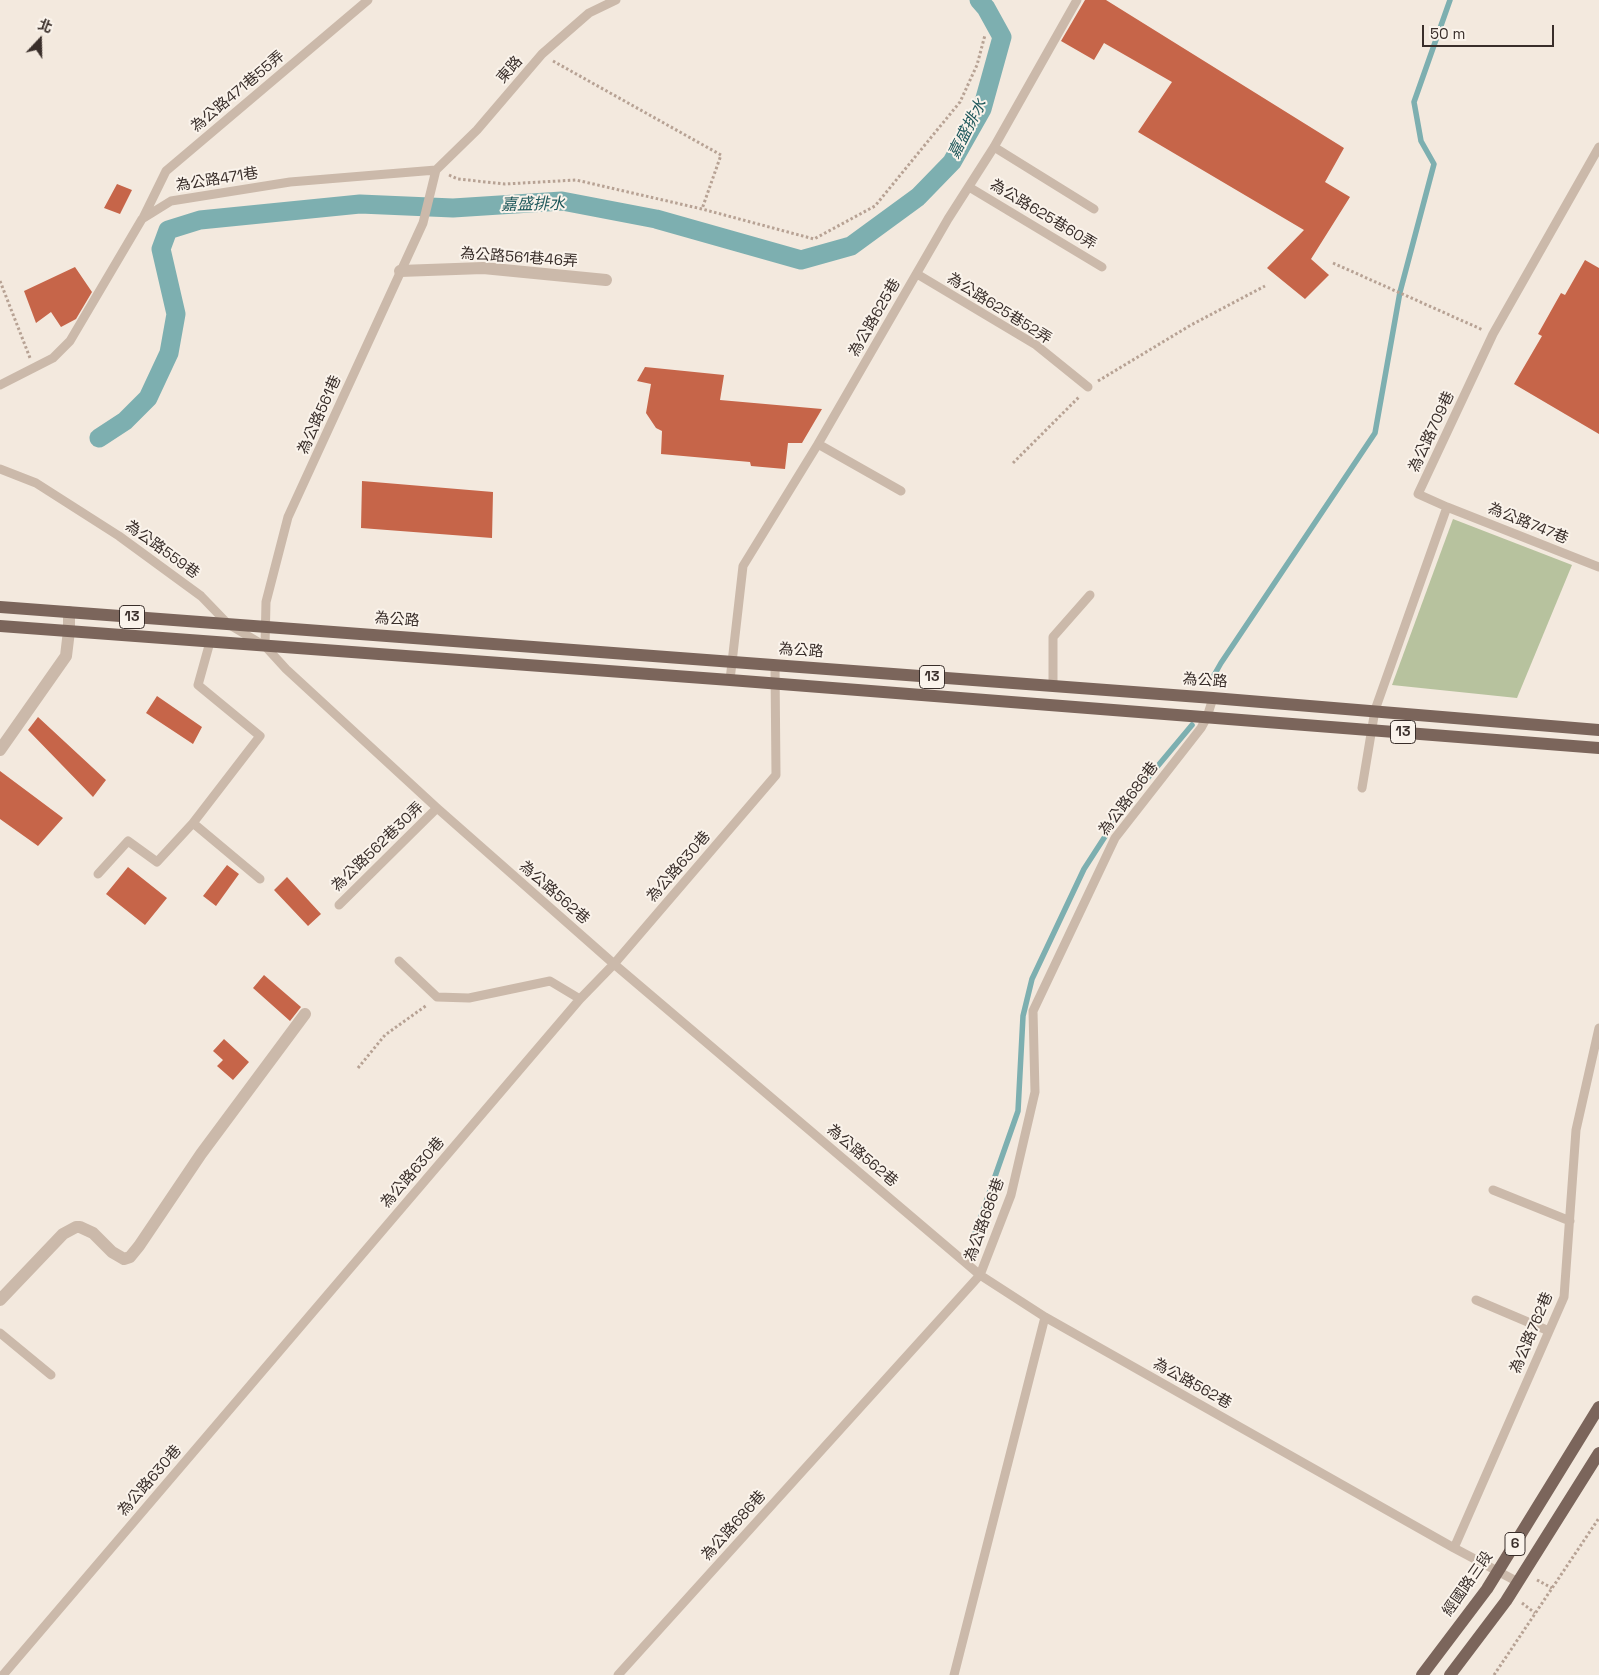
<!DOCTYPE html>
<meta charset="utf-8">
<style>
body{margin:0}
#map{position:relative;width:1599px;height:1675px;overflow:hidden;background:#f3e9de;font-family:"Space Grotesk","Noto Sans TC",sans-serif}
canvas{display:block}
.north{position:absolute;left:15px;top:15px;width:50px;height:50px;-webkit-text-stroke:4px #faf3eb;paint-order:stroke;rotate:21deg;font-size:14px;font-weight:700;line-height:20px;text-align:center;color:#392e2a}
.north::after{content:'';display:block;margin:auto;width:18px;height:22px;background:#392e2a;clip-path:polygon(50% 0,100% 100%,50% 72%,0 100%)}
.scale{position:absolute;left:1422px;top:25px;width:132px;height:22px;box-sizing:border-box;border:2px solid #392e2a;border-top:0;padding-left:6px;font-size:15px;line-height:18px;white-space:nowrap;color:#392e2a;-webkit-text-stroke:4px #faf3eb;paint-order:stroke}
</style>
<div id="map">
<canvas width="1599" height="1675"></canvas>
<div class="north">北</div>
<div class="scale">50 m</div>
</div>
<script>
const ctx = document.querySelector('canvas').getContext('2d');
ctx.lineJoin = 'round';
function fill(path, color) { ctx.fillStyle = color; ctx.fill(path, 'evenodd'); }
function stroke(path, color, width, dash) { ctx.strokeStyle = color; ctx.lineWidth = width; ctx.lineCap = dash ? 'butt' : 'round'; ctx.setLineDash(dash || []); ctx.stroke(path); }
function label(font, color, halo, rows, align = 'center') {
  ctx.font = font + ' "Space Grotesk","Noto Sans TC",sans-serif'; ctx.lineWidth = 4; ctx.setLineDash([]); ctx.textBaseline = 'middle'; ctx.strokeStyle = halo; ctx.fillStyle = color; for (const [text, x, y, turn = 0] of rows) {
    ctx.save(); ctx.translate(x, y); ctx.rotate((+turn || 0) * Math.PI / 180); ctx.textAlign = isNaN(turn) ? turn : align; if (halo) ctx.strokeText(text, 0, 0); ctx.fillText(text, 0, 0); ctx.restore();
  }
}
fill(new Path2D(`
 M1453,519L1572,565L1517,698L1392,685Z`), '#b7c29e');
stroke(new Path2D(`
 M1213,677L1221,663L1375,433L1400,292L1434,164L1421,141L1414,102L1450,0
 M973,1239L1018,1111L1023,1016L1032,979L1084,869L1126,804L1192,725`), '#7dafb0', 5.5);
stroke(new Path2D(`
 M99,438L125,421L148,398L169,353L176,314L161,249L168,230L200,220L360,204L453,208L562,201L656,219L801,260L851,246L918,197L952,162L982,109L1002,37L986,8L979,0`), '#7dafb0', 19);
fill(new Path2D(`
 M1085,0H1106L1344,148L1325,182L1350,197L1311,259L1329,275L1305,299L1267,268L1304,230L1138,132L1172,82L1104,43L1094,60L1061,41Z
 M117,184L132,190L120,214L104,208Z
 M1585,260L1599,268V434L1514,384L1542,336L1538,334L1561,293L1565,295Z
 M75,267L92,292L76,319L61,327L51,312L36,323L24,291Z
 M645,367L724,375L720,400L822,409L802,443H788L785,469L751,466L750,462L661,454L662,431L656,428L646,413L651,384L637,381Z
 M362,481L493,492L492,538L361,528Z
 M157,696L202,727L193,744L146,713Z
 M38,717L106,780L93,797L28,730Z
 M0,771L63,818L38,846L0,819Z
 M227,865L239,874L216,906L203,896Z
 M128,867L167,898L145,925L106,894Z
 M287,877L321,914L308,926L274,890Z
 M264,975L301,1007L290,1021L253,988Z
 M224,1039L249,1062L233,1080L217,1066L223,1060L213,1051Z`), '#c66549');
stroke(new Path2D(`
 M553,61L721,155L702,209
 M449,175L458,179L505,184L576,180L702,209L814,239L875,206L960,102L977,65L985,35
 M1333,263L1483,330
 M0,281L30,358
 M1098,381L1191,325L1265,286
 M1013,463L1080,396
 M358,1068L385,1035L427,1005
 M1537,1580L1552,1588
 M1522,1603L1535,1613
 M1494,1675L1599,1518`), '#b7a294', 3, [2.5, 2.5]);
stroke(new Path2D(`
 M994,147L1094,209
 M969,187L1102,267
 M143,218L166,171L368,0
 M917,274L1036,345L1088,387
 M0,385L53,358L70,341L142,219L171,201L290,182L436,170
 M818,444L901,491
 M0,469L36,483L119,536L201,596L228,624L265,646L286,669L437,808L614,964L980,1275L1045,1317L1454,1548L1518,1582
 M1447,507L1599,567
 M265,646L266,602L288,517L423,223L436,170L477,130L542,54L589,13L616,0
 M730,680L743,566L818,444L948,219L994,147L1077,0
 M1053,686V637L1090,595
 M1362,788L1375,710L1447,507L1418,494L1493,334L1599,147
 M193,823L260,879
 M98,874L128,841L157,862L193,823L260,736L198,685L210,642
 M339,905L437,808
 M399,961L437,997L469,998L550,981L580,999
 M1493,1190L1570,1221
 M1476,1300L1549,1331
 M0,1333L51,1375
 M1454,1548L1564,1297L1576,1130L1599,1028
 M3,1675L580,999L614,964L776,775L775,666
 M618,1675L980,1275L1011,1195L1035,1092L1033,1011L1115,838L1201,728L1207,717L1213,698
 M954,1675L1045,1317`), '#cbb9aa', 9);
stroke(new Path2D(`
 M400,271L483,268L606,280
 M0,1300L63,1234L76,1227H80L93,1233L112,1252L124,1259L130,1257L139,1246L201,1154L305,1014`), '#cbb9aa', 12);
stroke(new Path2D(`
 M0,750L66,656L69,631V612`), '#cbb9aa', 12);
stroke(new Path2D(`
 M0,607L1213,698L1599,730
 M0,626L730,680L1599,748
 M1422,1675L1487,1589L1599,1407
 M1450,1675L1506,1601L1599,1453`), '#7b655b', 12);
for (const [x, y, w] of [
 [132,617,25],
 [932,677,25],
 [1403,732,25],
 [1515,1544,20]
]) { const box = new Path2D(); box.roundRect(x - w / 2, y - 11.5, w, 23, 4); ctx.fillStyle = '#faf3eb'; ctx.fill(box); stroke(box, '#392e2a', 1); }
label('bold 14px', '#392e2a', null, [
 ["13",132,617],
 ["13",932,677],
 ["13",1403,732],
 ["6",1515,1544]
]);
label('15px', '#392e2a', '#faf3eb', [
 ["東路",510,70,-49],
 ["為公路471巷55弄",238,92,-40],
 ["為公路471巷",217,180,-9],
 ["為公路625巷60弄",1043,215,31],
 ["為公路561巷46弄",519,258,4],
 ["為公路625巷52弄",999,309,32],
 ["為公路625巷",875,318,-60],
 ["為公路561巷",320,415,-66],
 ["為公路709巷",1432,432,-65],
 ["為公路747巷",1528,524,22],
 ["為公路559巷",162,550,36],
 ["為公路",397,620,4],
 ["為公路",801,651,4],
 ["為公路",1205,681,4],
 ["為公路686巷",1129,799,-53],
 ["為公路562巷30弄",378,847,-44],
 ["為公路630巷",679,867,-49],
 ["為公路562巷",554,893,41],
 ["為公路562巷",862,1156,40],
 ["為公路630巷",413,1173,-49],
 ["為公路686巷",985,1220,-70],
 ["為公路762巷",1532,1333,-67],
 ["為公路562巷",1192,1384,29],
 ["為公路630巷",150,1481,-49],
 ["為公路686巷",734,1526,-48],
 ["經國路三段",1468,1584,-55]
]);
label('italic 16px', '#1e585b', '#faf3eb', [
 ["嘉盛排水",968,129,-63],
 ["嘉盛排水",533,205,-1]
]);
</script>
